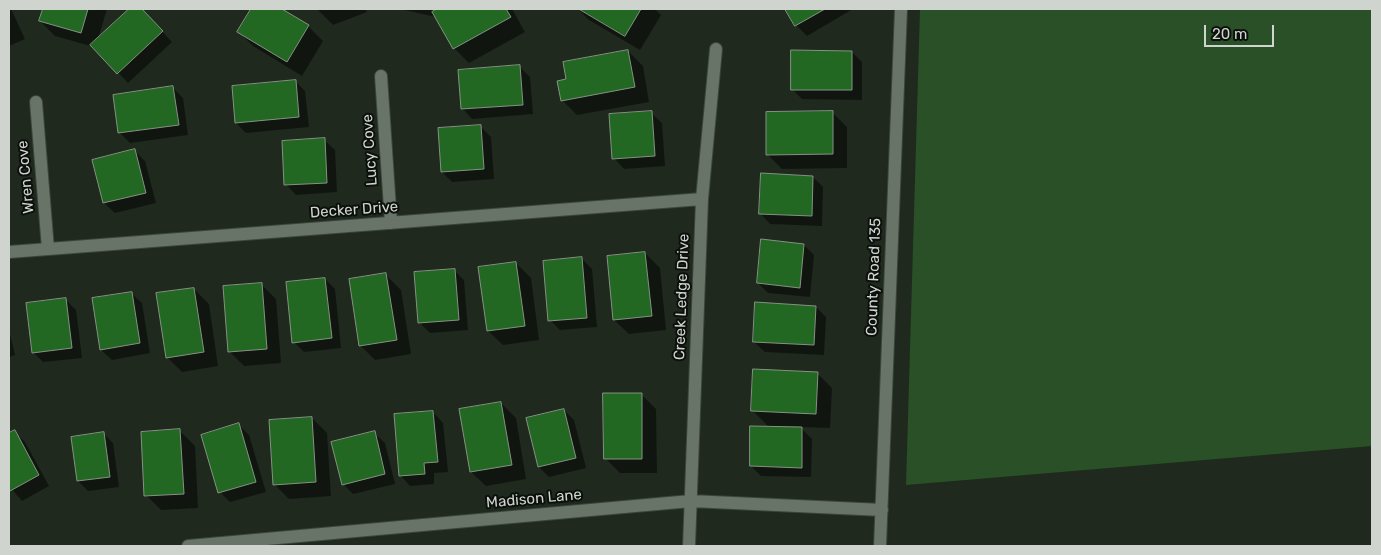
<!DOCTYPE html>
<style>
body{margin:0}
#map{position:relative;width:1381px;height:555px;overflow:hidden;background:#1f291e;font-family:Rubik,sans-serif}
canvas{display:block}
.frame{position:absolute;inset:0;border:10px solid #cfd5ce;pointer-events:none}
.scale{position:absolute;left:1204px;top:25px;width:70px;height:22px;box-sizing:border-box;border:2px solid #cfd5ce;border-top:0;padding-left:6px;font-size:15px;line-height:18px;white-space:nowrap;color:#cfd5ce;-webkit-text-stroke:4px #0c100c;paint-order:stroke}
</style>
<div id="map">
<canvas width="1381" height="555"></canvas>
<div class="frame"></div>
<div class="scale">20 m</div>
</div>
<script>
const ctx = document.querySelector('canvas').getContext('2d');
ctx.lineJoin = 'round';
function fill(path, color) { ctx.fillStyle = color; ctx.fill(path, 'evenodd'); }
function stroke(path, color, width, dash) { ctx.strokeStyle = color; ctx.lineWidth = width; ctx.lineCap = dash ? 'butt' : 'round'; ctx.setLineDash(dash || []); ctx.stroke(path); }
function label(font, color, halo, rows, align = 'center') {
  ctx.font = font + ' Rubik,sans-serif'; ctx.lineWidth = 4; ctx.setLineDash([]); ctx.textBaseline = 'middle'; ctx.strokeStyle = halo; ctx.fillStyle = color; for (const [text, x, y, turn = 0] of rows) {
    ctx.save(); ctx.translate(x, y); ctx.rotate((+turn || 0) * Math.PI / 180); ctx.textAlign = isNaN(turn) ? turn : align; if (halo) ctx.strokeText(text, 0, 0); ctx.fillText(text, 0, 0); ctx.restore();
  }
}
fill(new Path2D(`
 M920,9H1372V446L906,485Z`), '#2a5028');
fill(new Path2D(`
 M9,9H11L25,39L9,46Z
 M44,9H107L98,39L131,9H141L172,42L128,83L94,47L55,36L40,21Z
 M252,9H279L308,26L323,41L302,76L253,46L239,32Z
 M317,9H365L367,12L333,25Z
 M400,9H512L525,32L469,63L454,48L436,17Z
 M578,9H655L661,15L640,50L589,20Z
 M787,9H853L807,36L796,25Z
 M628,51L643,66L649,102L577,115L562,100L568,81Z
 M852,52L862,62V100L802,99L792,89Z
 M520,67L530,77L533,114L472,119L462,108Z
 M295,81L305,91L309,127L246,133L236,123Z
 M173,88L183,98L188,135L130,143L120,133Z
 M832,112L847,127V168L782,169L767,154Z
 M651,113L662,123L665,166L624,169L614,158Z
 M481,127L491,137L494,179L452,182L442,172Z
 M324,140L335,150L337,192L296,195L286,184Z
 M135,151L145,161L156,203L115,213L104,203Z
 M813,177L823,187L822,226L770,224L760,213Z
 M804,245L814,255L810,297L768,293L758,283Z
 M645,253L660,268L666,330L629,334L614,320Z
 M582,259L592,269L597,327L560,330L550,320Z
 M516,263L531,278L539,340L503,345L488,331Z
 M454,270L464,280L468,330L430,333L419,322Z
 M386,275L401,290L411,354L375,360L360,345Z
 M325,279L335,289L341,348L304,352L294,342Z
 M261,284L276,299L281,363L244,366L229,351Z
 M194,289L209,304L218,366L182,372L167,357Z
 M131,293L142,303L150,353L112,360L101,350Z
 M66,300L76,310L82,358L43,362L33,352Z
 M816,307L826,317L824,355L765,352L754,342Z
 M9,330L15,355L9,357Z
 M817,373L832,388L830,428L800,427L812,439L811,477L761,476L751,466L770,428L753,411Z
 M641,394L656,409L657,473H620L605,458Z
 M501,403L516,418L526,479L486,486L471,472Z
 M564,410L574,420L586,468L549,477L539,467Z
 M433,412L443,423L448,472L434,473V484L410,486L400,475Z
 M312,418L327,433L331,496L289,499L274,484Z
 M239,425L249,435L266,492L230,502L220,492Z
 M180,431L195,446L198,508L161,510L146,495Z
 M14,432L25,442L49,486L22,501L9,486V435Z
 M103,433L113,443L119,487L88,491L78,481Z
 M374,433L385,443L395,484L353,494L343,484Z`), '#0007');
const building = new Path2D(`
 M43,9H88L81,33L39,21Z
 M129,9H142L163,31L117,74L90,45Z
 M251,9H282L309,25L287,62L237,32Z
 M437,9H506L511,17L453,49L432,12Z
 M579,9H641L625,36Z
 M785,9H825L795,26Z
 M628,50L635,87L561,101L557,81L566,79L563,62Z
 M791,50L852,51V90H791Z
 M520,65L523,105L461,109L458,70Z
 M296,80L299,117L235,123L232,86Z
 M173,86L179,125L118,133L113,95Z
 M652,111L655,156L612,159L609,114Z
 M833,111V154L766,155V112Z
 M481,125L484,169L441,172L438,128Z
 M325,138L327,183L284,185L282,141Z
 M135,149L146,193L103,203L92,160Z
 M761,173L813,176L812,216L759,214Z
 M761,239L804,244L800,288L757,283Z
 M645,252L652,316L613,320L607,256Z
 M582,257L587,318L548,321L543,261Z
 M516,262L525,326L487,331L478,267Z
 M455,269L459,320L418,323L414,272Z
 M386,273L397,340L359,346L349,279Z
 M325,278L332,338L292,343L286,282Z
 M262,283L267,349L228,352L223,286Z
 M194,288L204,352L166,358L156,293Z
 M132,292L140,343L100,350L92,298Z
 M66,298L72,348L32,353L26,303Z
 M755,302L816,306L814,345L753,342Z
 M753,369L818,372L816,414L751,411Z
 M603,393H642V459H604Z
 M501,402L512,465L470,472L459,409Z
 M564,409L576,458L538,467L526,418Z
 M433,411L438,462L424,463L425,474L399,476L394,414Z
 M312,417L316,482L273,485L269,420Z
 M239,423L256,482L218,493L201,435Z
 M750,426L802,427V468L750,466Z
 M180,429L184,494L144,496L141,432Z
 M15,430L39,475L10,491L9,489V433Z
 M375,431L385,474L342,485L331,442Z
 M104,432L110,477L77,481L71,437Z`);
fill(building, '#236822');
stroke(building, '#859184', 1);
const street = new Path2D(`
 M381,76L391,223
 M36,102L48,249
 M9,252L702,199
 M188,546L691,501L882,510
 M689,546L702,199L716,49
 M880,546L901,9`);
stroke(street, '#3c453b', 14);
stroke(street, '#687467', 12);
label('15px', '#cfd5ce', '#0c100c', [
 ["Lucy Cove",370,150,-94],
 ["Wren Cove",26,177,-95],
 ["Decker Drive",354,210,-4],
 ["County Road 135",874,277,-88],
 ["Creek Ledge Drive",682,297,-88],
 ["Madison Lane",534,499,-5]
]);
</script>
